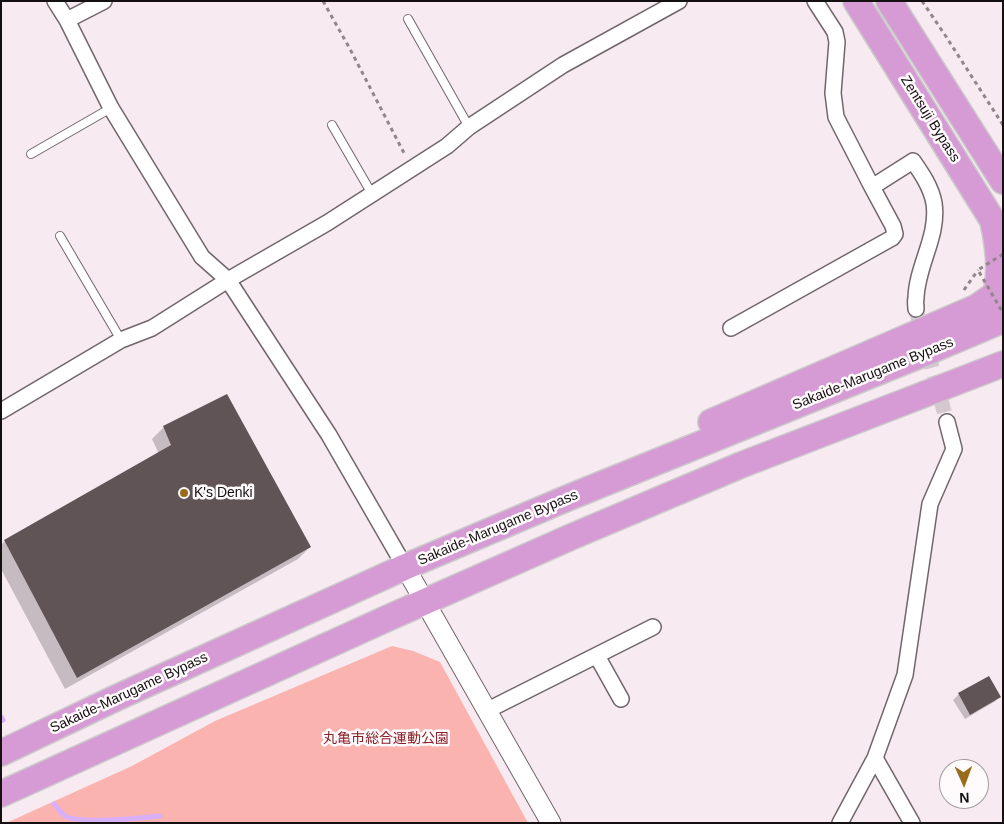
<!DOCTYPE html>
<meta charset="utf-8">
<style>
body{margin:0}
#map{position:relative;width:1004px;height:824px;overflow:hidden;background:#f7eaf0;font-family:Helvetica,sans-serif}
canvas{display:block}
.frame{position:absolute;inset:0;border:2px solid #141012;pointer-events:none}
.north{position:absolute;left:939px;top:759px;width:50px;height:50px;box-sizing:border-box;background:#fffafc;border:1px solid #a19c9e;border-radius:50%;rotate:178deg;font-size:14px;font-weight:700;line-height:20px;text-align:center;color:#141012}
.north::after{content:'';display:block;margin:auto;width:18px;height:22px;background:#996c1b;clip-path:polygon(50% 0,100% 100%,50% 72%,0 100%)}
</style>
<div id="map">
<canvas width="1004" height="824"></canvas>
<div class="frame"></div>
<div class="north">N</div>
</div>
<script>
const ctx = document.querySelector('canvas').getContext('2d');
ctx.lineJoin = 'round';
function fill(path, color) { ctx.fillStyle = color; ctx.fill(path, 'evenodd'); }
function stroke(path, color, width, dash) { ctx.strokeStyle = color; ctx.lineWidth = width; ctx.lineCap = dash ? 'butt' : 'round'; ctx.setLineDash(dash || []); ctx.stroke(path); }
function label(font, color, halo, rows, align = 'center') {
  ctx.font = font + ' Helvetica,"Noto Sans JP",sans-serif'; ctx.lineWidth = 5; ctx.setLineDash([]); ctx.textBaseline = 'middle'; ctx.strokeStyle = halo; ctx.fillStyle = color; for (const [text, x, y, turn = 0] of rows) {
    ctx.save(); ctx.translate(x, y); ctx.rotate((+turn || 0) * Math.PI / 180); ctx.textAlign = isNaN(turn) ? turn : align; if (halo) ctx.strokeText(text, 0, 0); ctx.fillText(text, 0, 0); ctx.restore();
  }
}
fill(new Path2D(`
 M392,646L413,651L440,662L528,823H6L132,766L215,721Z`), '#fbb3af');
fill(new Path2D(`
 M164,427L310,547L298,559L65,689L1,569V545L4,542L159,454L152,439Z
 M959,694L1000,697L994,702L965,719L953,700Z`), '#0003');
stroke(new Path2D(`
 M1,717L3,720
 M54,804C58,808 62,815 67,817C87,824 137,818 160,816`), '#d8b0fa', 5);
fill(new Path2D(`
 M227,394L311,547L77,678L4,540L171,445L163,426Z
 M989,676L1001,697L970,715L958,693Z`), '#605457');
stroke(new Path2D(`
 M916,309L947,422`), '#d5c9cf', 15, [15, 8]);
const service = new Path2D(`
 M408,19L469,127
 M332,125L372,194
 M31,154L111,108
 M60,236L121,340`);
const minor = new Path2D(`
 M55,1L67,20L111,108L202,257L228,280L329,435L405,567
 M815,1L835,32L837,42L833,93L836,117L872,187L913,161C922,174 931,187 934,203C939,236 917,265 916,298C915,302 916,306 916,309
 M67,20L104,1
 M731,328L892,238L895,234L893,226L872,187
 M1,411L121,340L152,328L228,280L327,223L447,146L469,127L563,65L679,1
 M597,656L621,699
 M486,711L653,627
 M875,758L912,823
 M840,823L875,758L905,675L930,504L954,449L947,422`);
const tertiary = new Path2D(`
 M405,567C454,652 502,738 551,823`);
const trunk = new Path2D(`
 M856,1L1003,237
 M889,1L1003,181
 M990,307C1004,283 999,249 993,222
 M711,422L977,307L997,293
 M1,753L116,698L405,567L570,497L918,356L1003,320
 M1,794L388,618L571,537L741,465L1003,364`);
stroke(service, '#71666c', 10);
stroke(minor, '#71666c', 18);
stroke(tertiary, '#71666c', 21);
stroke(trunk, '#cbcacb', 28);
stroke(new Path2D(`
 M323,1L350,49L405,155
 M922,1L945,35L1003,125
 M964,290L978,270`), '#90878b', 3, [4, 4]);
stroke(service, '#fff', 8);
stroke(minor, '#fff', 15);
stroke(tertiary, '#fff', 19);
stroke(trunk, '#d69ad4', 25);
stroke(new Path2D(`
 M1003,254L978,270L1003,313`), '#90878b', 3, [4, 4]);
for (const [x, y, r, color] of [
 [184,493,5,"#996c1b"]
]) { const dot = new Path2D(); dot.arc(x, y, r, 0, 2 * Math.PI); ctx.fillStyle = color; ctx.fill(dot); stroke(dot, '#fffafc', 2); }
label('14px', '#141012', '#fffafc', [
 ["Zentsuji Bypass",930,119,58],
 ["Sakaide-Marugame Bypass",873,374,-22],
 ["Sakaide-Marugame Bypass",498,528,-23],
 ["Sakaide-Marugame Bypass",129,693,-25]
]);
label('14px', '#141012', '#fffafc', [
 ["K's Denki",194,493]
], 'left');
label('14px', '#892028', '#fffafc', [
 ["丸亀市総合運動公園",386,739]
]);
</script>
